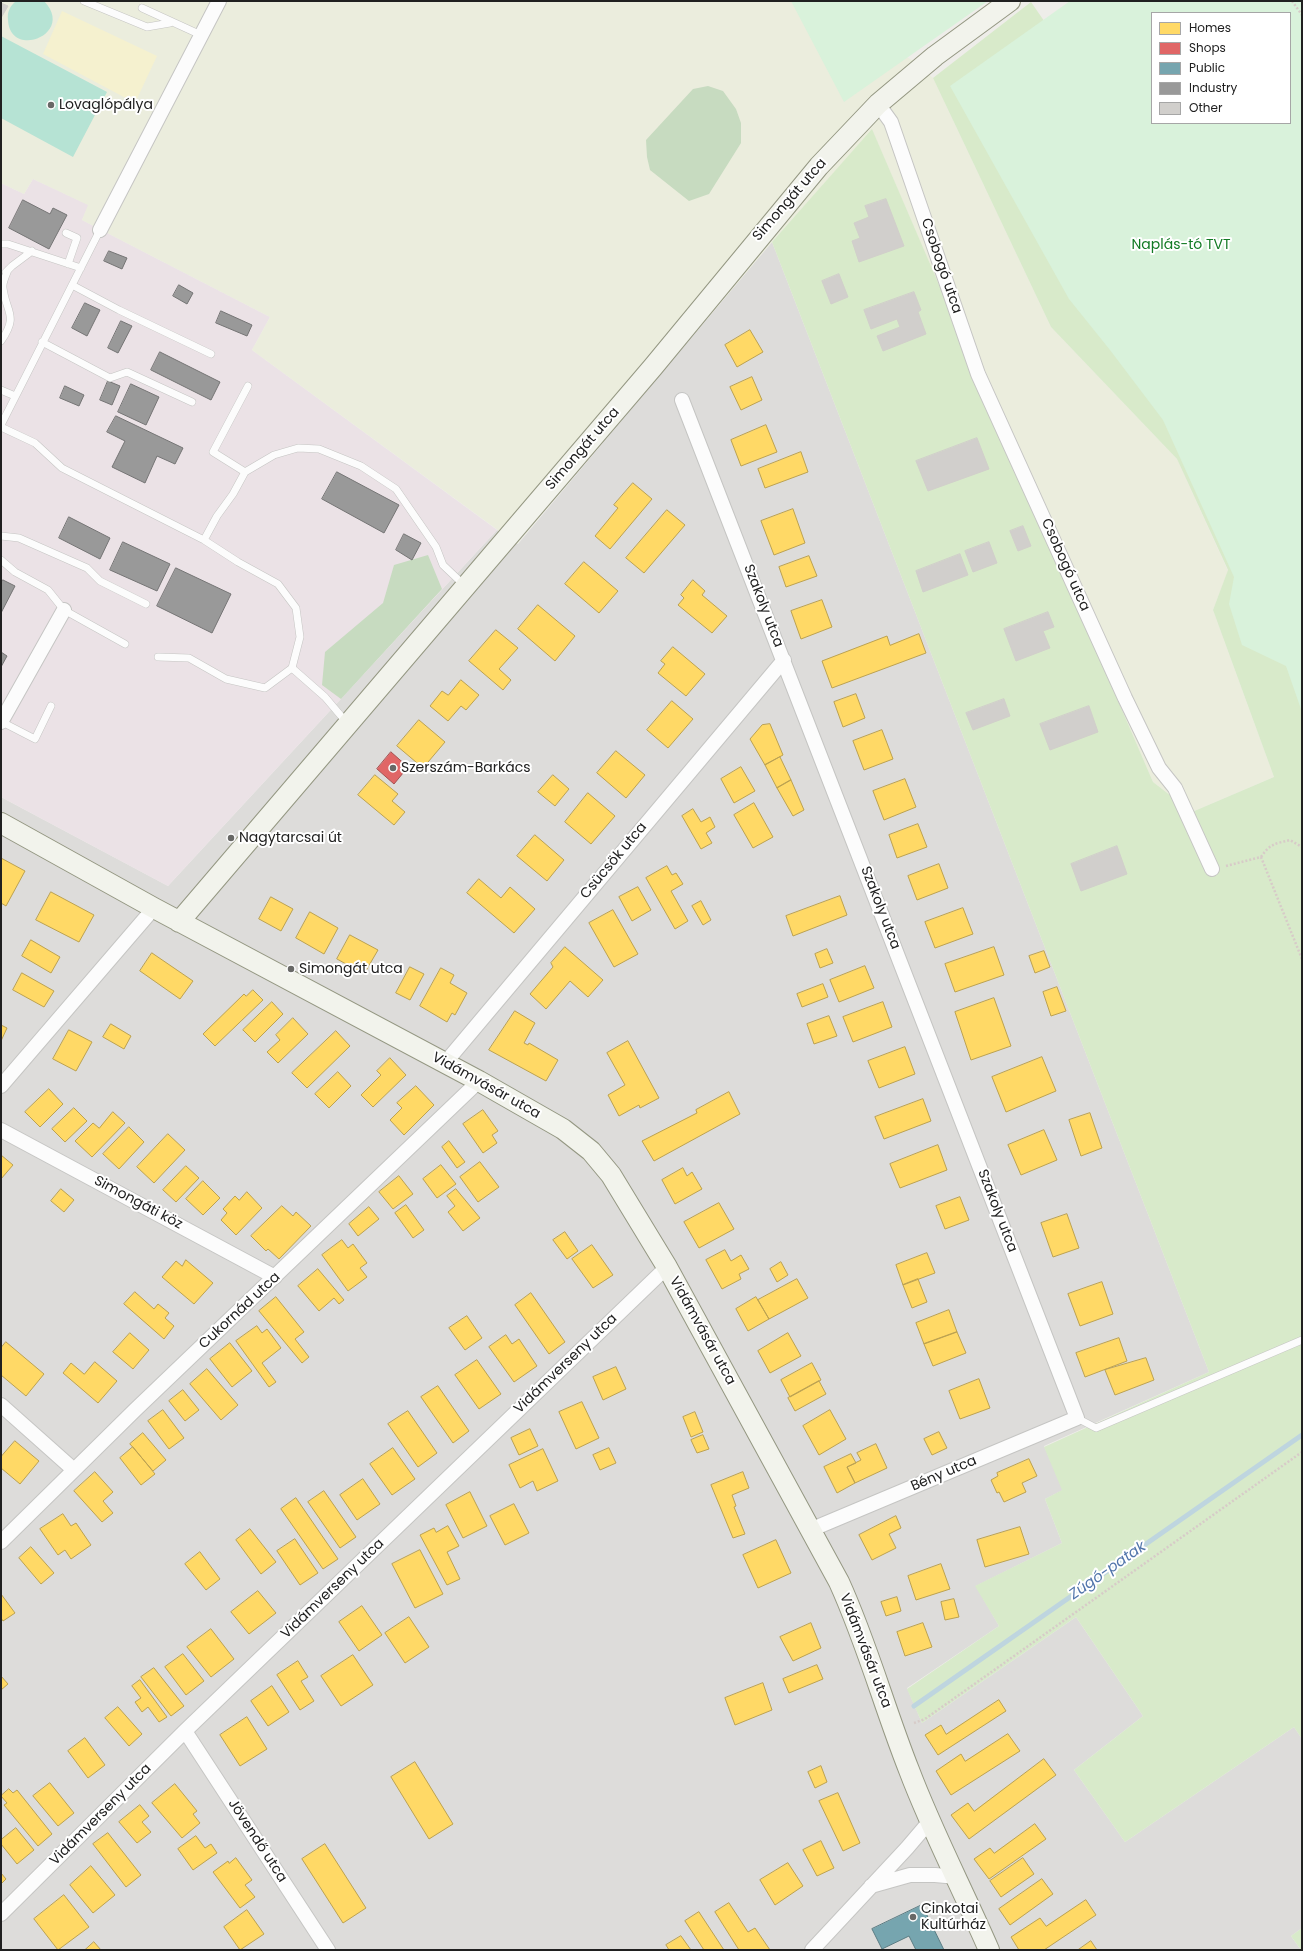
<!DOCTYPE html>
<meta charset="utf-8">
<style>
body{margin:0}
#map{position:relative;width:1303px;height:1951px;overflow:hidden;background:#eeede9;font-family:Poppins,sans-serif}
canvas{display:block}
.frame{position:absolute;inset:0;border:2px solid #202020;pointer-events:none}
.legend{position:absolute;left:1151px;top:12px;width:140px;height:112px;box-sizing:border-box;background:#fff;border:1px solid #a6a6a6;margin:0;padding:5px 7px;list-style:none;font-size:12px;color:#202020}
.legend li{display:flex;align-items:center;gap:8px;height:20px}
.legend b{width:20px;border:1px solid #a6a6a6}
</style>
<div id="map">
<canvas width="1303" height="1951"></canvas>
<div class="frame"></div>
<ul class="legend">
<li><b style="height:11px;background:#ffd966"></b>Homes</li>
<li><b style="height:11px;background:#e06666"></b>Shops</li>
<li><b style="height:11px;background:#76a5af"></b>Public</li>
<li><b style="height:11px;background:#999"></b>Industry</li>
<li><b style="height:11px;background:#d1cfcc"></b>Other</li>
</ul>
</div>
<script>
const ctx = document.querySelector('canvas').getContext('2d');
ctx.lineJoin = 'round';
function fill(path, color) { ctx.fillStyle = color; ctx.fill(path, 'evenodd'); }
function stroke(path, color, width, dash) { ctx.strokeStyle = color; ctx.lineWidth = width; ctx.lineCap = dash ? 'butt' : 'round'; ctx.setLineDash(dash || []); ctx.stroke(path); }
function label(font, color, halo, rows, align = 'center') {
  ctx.font = font + ' Poppins,sans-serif'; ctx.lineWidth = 4; ctx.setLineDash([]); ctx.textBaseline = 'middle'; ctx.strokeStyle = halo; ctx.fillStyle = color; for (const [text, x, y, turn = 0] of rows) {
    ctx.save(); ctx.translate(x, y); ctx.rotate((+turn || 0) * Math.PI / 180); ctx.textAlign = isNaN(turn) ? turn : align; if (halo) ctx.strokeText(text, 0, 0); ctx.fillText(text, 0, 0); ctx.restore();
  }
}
fill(new Path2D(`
 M772,242L1209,1372L1044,1446L1063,1490L1045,1499L1062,1543L976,1586L999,1626L907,1688L922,1723L1076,1617L1143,1716L1074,1770L1125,1842L1294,1727L1302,1739V1928L1291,1936L1301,1950H1V797L168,886L497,530L518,544Z`), '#dddcda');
fill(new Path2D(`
 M33,179L89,205L82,220L270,317L252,350L497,530L168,886L1,797V183L24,194Z`), '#ebe2e6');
fill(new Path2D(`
 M1,1H816L915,62L933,78L1051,327L1177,459L1228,571L1213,610L1274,777L1192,812L1153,782L872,130L772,242L517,544L252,350L270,317L82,220L88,205L33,179L24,194L1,183Z`), '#ebeddd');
fill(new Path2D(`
 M1031,2L1302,393V1739L1294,1727L1125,1842L1074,1770L1143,1716L1076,1617L922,1723L907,1689L999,1626L975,1586L1062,1543L1045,1499L1062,1490L1044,1447L1209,1372L772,242L872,129L1153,782L1192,812L1274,777L1213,610L1228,570L1177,459L1051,327L933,78Z
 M1302,1928V1950H1301L1291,1936Z`), '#d8eaca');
fill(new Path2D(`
 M708,86L723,91L736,109L741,123V143L709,194L689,201L650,170L647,157L646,140L693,89Z
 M428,555L442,589L341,699L322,685L325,652L383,603L394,565Z`), '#c7dbc0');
fill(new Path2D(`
 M62,11L157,56L135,103L43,54Z`), '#f5f1cf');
fill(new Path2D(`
 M791,1H988L844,102Z
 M1070,1H1302V712L1286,666L1242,645L1229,604L1234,577L1163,420L1110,350L1069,299L950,86ZM1152,13H1290V123H1152Z`), '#d9f2db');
fill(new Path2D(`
 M16,1H44C76,34 10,60 8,20C7,12 10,6 16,1Z
 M1,36L107,92L73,157L1,118Z`), '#b6e3d4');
const homes = new Path2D(`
 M750,330L763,352L737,367L725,345Z
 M752,377L762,400L741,410L730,387Z
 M766,425L777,452L741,466L731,440Z
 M801,452L808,472L765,488L758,469Z
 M633,483L652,499L610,549L595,536L618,508L614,505Z
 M793,509L805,543L774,555L761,521Z
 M667,510L685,525L644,573L626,558Z
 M809,556L817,576L786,587L779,567Z
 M584,562L618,591L599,613L565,584Z
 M693,580L705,591L702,595L727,616L712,633L678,605L684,598L681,595Z
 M822,600L832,627L801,639L791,611Z
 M538,605L575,636L555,661L518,629Z
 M496,630L518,648L499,669L511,680L503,690L469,661Z
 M919,634L926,653L832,688L822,661L887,636L890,645Z
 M673,647L705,674L686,696L658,673L665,664L661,661Z
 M461,680L479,695L466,710L461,706L448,721L430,706L442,691L448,695Z
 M856,694L865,718L843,727L834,702Z
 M672,701L693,719L668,748L647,730Z
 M419,720L445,742L423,768L397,746Z
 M770,724L783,755L765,765L750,739L762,725Z
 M882,730L893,759L864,770L853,741Z
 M616,751L645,775L626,798L597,773Z
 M780,757L791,780L777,788L765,765Z
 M741,767L755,791L734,803L721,779Z
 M375,775L398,794L392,801L405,812L394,825L358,795Z
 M553,775L569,789L555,806L538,792Z
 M905,779L916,807L884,820L873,791Z
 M791,780L804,810L793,816L777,788Z
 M588,793L615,816L591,844L565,822Z
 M754,803L773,837L753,848L734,815Z
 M693,809L701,822L710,817L715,827L706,833L712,843L701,849L682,816Z
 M918,824L927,847L897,858L889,835Z
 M535,835L564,860L547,881L517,856Z
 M1,858L25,871L6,906L1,903Z
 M939,864L948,888L917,900L908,876Z
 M667,866L672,875L676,873L683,884L671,891L688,921L675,929L646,878Z
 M479,879L501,898L510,887L535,909L514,933L467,893Z
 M638,887L651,910L632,921L619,897Z
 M51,892L94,915L79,942L36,920Z
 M840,896L847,915L793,936L786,916Z
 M271,897L293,909L281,931L259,919Z
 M701,901L711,920L703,925L692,906Z
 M963,908L973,934L935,948L925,922Z
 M613,910L638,954L614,967L589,923Z
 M310,912L338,928L324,954L296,938Z
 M350,935L378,950L364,974L337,959Z
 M31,940L60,957L51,973L22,956Z
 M565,947L603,980L588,997L570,981L546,1009L530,994L553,967L551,963Z
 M994,947L1004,975L955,992L945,964Z
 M827,949L833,963L820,968L815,954Z
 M1044,951L1050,967L1035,973L1029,956Z
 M152,953L193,981L180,999L140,971Z
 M865,966L874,988L839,1002L830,980Z
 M410,967L424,974L410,1000L396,993Z
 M441,968L454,975L450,983L467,993L455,1015L452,1013L447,1022L420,1006Z
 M22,973L54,991L44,1007L13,990Z
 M823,984L828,997L802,1007L797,994Z
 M1057,987L1066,1011L1051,1016L1043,992Z
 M253,990L263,1000L215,1046L203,1034L244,994L246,996Z
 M994,998L1011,1046L971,1060L955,1012Z
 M272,1002L283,1014L255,1042L243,1030Z
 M883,1002L892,1027L853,1042L843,1017Z
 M515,1011L535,1023L524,1043L528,1045L529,1043L558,1060L546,1081L489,1050Z
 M829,1016L837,1036L814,1044L807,1024Z
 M293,1018L308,1034L278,1063L267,1052L280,1040L276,1035Z
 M111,1024L131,1036L124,1049L103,1037Z
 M1,1025L7,1028L1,1041Z
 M69,1030L92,1042L76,1071L53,1059Z
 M336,1031L350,1046L307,1088L292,1073Z
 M628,1041L659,1098L640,1108L639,1105L619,1116L608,1095L625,1085L607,1053Z
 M905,1047L915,1074L879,1088L868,1061Z
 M1042,1057L1056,1091L1006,1112L992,1077Z
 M390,1058L406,1075L373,1107L361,1095L381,1075L377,1071Z
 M338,1072L351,1086L329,1108L315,1094Z
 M416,1086L434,1105L404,1135L390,1120L402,1108L397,1103Z
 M49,1089L63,1104L40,1127L25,1112Z
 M729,1092L740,1114L654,1161L642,1141L697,1113L696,1110Z
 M923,1099L931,1121L884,1139L875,1117Z
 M74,1108L87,1121L65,1142L52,1129Z
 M483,1110L498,1131L492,1135L497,1143L483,1153L463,1124Z
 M113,1112L125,1123L92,1157L75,1141L93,1123L99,1128Z
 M1090,1113L1102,1148L1081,1156L1069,1120Z
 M129,1127L144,1142L119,1169L103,1154Z
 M1044,1130L1057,1160L1021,1175L1008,1145Z
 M168,1134L185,1150L154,1183L137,1167Z
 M449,1141L465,1162L457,1168L442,1147Z
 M938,1145L947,1170L900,1188L890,1164Z
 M1,1155L13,1165L1,1179Z
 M480,1162L499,1187L478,1202L460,1177Z
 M441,1165L456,1184L437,1198L423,1179Z
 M186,1166L199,1178L176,1202L163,1190Z
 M683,1168L687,1176L692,1172L702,1189L675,1204L662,1180Z
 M399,1176L413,1194L393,1209L379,1192Z
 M203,1181L220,1198L203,1215L186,1199Z
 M61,1189L74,1200L64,1212L51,1201Z
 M456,1189L480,1218L463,1231L448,1212L455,1206L447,1196Z
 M247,1192L262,1208L236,1235L221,1220L227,1213L223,1209L235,1196L239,1200Z
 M960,1197L969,1220L945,1229L936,1206Z
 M719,1203L734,1229L699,1248L684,1222Z
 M406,1205L424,1230L413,1238L395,1213Z
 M282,1206L293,1216L296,1212L311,1226L279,1259L268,1249L266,1251L251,1236Z
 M369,1207L379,1219L358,1236L349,1224Z
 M1067,1214L1079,1248L1053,1257L1041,1223Z
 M565,1232L578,1251L567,1259L553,1240Z
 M342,1240L348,1248L353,1244L367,1263L360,1268L367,1277L348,1291L322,1255Z
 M592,1245L613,1275L593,1288L572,1259Z
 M725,1250L731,1261L741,1255L749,1269L739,1274L741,1279L722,1289L706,1260Z
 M927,1253L935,1273L903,1285L896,1265Z
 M186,1260L213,1283L194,1304L162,1277L176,1261L182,1266Z
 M781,1262L788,1275L777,1282L770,1269Z
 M318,1269L344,1300L339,1304L334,1298L319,1311L298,1286Z
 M797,1279L808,1298L769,1319L758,1300Z
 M918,1279L927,1302L912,1308L903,1285Z
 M1102,1282L1113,1314L1080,1326L1068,1294Z
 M135,1292L154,1309L158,1304L169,1313L165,1318L174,1326L164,1339L124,1304Z
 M531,1293L565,1342L549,1354L515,1305Z
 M276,1297L304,1332L295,1339L309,1357L302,1363L259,1311Z
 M756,1297L769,1319L748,1331L736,1309Z
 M949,1310L957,1332L924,1344L916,1323Z
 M467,1316L482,1338L465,1350L449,1328Z
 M257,1326L262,1333L267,1329L281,1348L262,1363L276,1382L269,1387L236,1341Z
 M957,1332L966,1353L933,1366L924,1344Z
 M130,1333L149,1350L133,1369L113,1352Z
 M788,1333L801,1356L770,1373L758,1351Z
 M506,1335L512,1344L519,1339L537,1366L514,1382L489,1347Z
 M1119,1338L1127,1361L1085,1377L1076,1353Z
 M6,1342L44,1374L26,1396L1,1375V1348Z
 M230,1343L252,1371L232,1387L210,1359Z
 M1146,1358L1154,1380L1115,1395L1105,1370Z
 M477,1360L501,1394L479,1409L455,1375Z
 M95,1362L117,1381L98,1403L63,1373L71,1363L84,1374Z
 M812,1363L821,1380L790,1397L781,1380Z
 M616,1367L626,1389L603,1400L593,1377Z
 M207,1369L238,1405L221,1420L190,1384Z
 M979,1379L990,1408L960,1419L949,1391Z
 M819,1381L826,1394L795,1411L788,1398Z
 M438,1386L469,1431L453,1443L421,1397Z
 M183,1390L199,1410L185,1421L169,1401Z
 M582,1402L599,1438L576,1449L559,1412Z
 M163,1410L184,1438L169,1449L148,1421Z
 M830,1410L846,1439L819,1455L803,1426Z
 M408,1411L437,1453L418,1467L388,1424Z
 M695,1412L703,1432L691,1437L683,1417Z
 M530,1429L538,1446L519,1455L511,1438Z
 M939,1432L947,1448L932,1455L924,1439Z
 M143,1433L166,1460L153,1471L130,1444Z
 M703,1435L709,1449L697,1453L691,1440Z
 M15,1441L39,1461L20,1484L1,1468V1457Z
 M876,1444L887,1468L855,1483L847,1467L861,1460L857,1453Z
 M133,1447L155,1474L141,1485L120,1458Z
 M393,1448L415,1479L392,1495L370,1464Z
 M609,1448L616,1463L600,1470L593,1455Z
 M543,1449L558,1481L537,1491L533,1481L520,1488L509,1465Z
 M851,1454L856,1463L847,1467L855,1483L837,1493L824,1467Z
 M1029,1459L1037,1476L1022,1483L1026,1492L1004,1502L999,1492L997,1493L991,1480L998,1476L997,1473Z
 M95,1472L113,1492L103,1501L113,1513L102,1522L74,1491Z
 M743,1472L749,1488L732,1495L736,1506L734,1507L745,1534L733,1538L711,1485Z
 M363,1479L380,1504L357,1520L340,1495Z
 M324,1491L356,1537L340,1548L308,1502Z
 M470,1492L487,1526L463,1538L446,1505Z
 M296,1498L338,1559L323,1569L281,1509Z
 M514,1504L529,1533L505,1545L490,1516Z
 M63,1514L71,1526L76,1523L91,1545L71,1559L65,1550L58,1555L40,1529Z
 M896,1516L901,1528L889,1534L896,1548L872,1560L859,1535Z
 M448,1526L459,1546L447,1552L460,1579L447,1585L420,1535L434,1528L436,1532Z
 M1020,1527L1029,1554L985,1567L977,1540Z
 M250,1529L276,1562L261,1574L236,1540Z
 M295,1539L318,1573L300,1585L277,1551Z
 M776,1540L791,1573L758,1588L743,1555Z
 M31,1547L54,1573L41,1584L19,1558Z
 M420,1550L443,1594L415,1608L392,1564Z
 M200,1552L220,1579L206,1590L185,1564Z
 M941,1564L950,1589L916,1600L908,1576Z
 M258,1591L276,1613L249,1634L231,1612Z
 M1,1594L15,1613L3,1621L1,1618Z
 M897,1597L901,1611L886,1616L881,1602Z
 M954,1599L959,1617L945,1620L941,1602Z
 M362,1606L382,1635L359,1651L339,1622Z
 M409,1617L429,1647L405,1663L385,1633Z
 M811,1623L821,1648L793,1661L780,1637Z
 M923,1623L932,1647L905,1656L897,1632Z
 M211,1629L234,1659L211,1677L187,1647Z
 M183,1654L204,1681L186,1695L165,1667Z
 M353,1655L373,1685L341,1706L321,1676Z
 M298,1661L308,1677L301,1681L314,1701L300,1710L277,1675Z
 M817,1665L823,1679L789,1693L783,1679Z
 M154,1668L184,1706L171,1716L141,1677Z
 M1,1676L8,1684L1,1690Z
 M140,1680L167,1717L159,1722L148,1707L142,1712L135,1702L141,1698L132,1686Z
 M763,1683L772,1710L735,1725L725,1698Z
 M272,1686L289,1712L268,1726L251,1701Z
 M999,1700L1006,1711L938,1755L925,1735L941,1725L946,1734Z
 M118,1707L142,1734L129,1746L105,1718Z
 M247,1717L267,1749L240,1766L220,1735Z
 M1008,1734L1020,1751L951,1795L936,1771L961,1754L965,1761Z
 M85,1738L105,1765L88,1778L68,1751Z
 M1044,1759L1056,1775L969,1839L951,1815L968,1803L974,1811Z
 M415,1762L453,1824L429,1839L391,1777Z
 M821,1766L827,1782L815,1788L808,1772Z
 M50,1783L74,1813L58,1826L33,1796Z
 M175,1784L197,1811L193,1814L200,1823L182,1838L152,1803Z
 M9,1789L13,1793L17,1790L52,1834L38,1846L4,1805L7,1803L1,1796Z
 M838,1793L860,1843L843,1851L819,1801Z
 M140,1805L149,1816L142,1822L151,1832L137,1843L119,1822Z
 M1035,1824L1046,1839L989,1879L974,1859L990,1848L994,1853Z
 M16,1828L34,1850L17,1864L1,1844V1840Z
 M108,1833L141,1875L126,1887L93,1844Z
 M196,1836L205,1848L211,1844L217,1853L193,1870L178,1849Z
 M821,1841L834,1868L817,1876L803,1850Z
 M325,1844L366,1908L343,1923L302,1859Z
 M236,1858L252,1880L245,1885L255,1897L240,1908L213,1872L228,1861L229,1863Z
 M1023,1858L1034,1874L1001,1897L990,1881Z
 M788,1863L803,1886L775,1905L760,1880Z
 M91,1866L115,1895L93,1913L70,1885Z
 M1,1873L6,1879L1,1884Z
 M1042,1879L1053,1894L1010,1925L999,1909Z
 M64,1895L89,1927L58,1950L34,1919Z
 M1086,1900L1096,1915L1044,1950H1019L1011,1937L1040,1918L1046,1926Z
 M729,1903L748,1932L755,1928L770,1950H739L715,1912Z
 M247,1910L264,1934L240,1950L224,1927Z
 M699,1912L724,1950H704L685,1921Z
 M681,1936L691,1950H669L666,1945Z
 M1091,1941L1097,1950H1078Z
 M94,1942L101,1950H85Z`);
fill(homes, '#ffd966');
stroke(homes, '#bca251', 1);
const shops = new Path2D(`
 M391,752L408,767L394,784L377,769Z`);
fill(shops, '#e06666');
stroke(shops, '#a65151', 1);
const public = new Path2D(`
 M922,1905L944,1950H916L909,1936L882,1949L872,1929Z`);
fill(public, '#76a5af');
stroke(public, '#5c7d84', 1);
const industry = new Path2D(`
 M23,200L50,214L53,208L67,215L49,249L9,228Z
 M109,251L127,258L122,269L104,261Z
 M179,285L193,293L187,304L173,296Z
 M85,303L100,310L87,336L72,328Z
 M221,311L252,325L247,336L216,323Z
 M121,321L132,326L118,353L108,348Z
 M160,352L220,382L211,400L151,370Z
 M108,381L120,386L112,405L100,400Z
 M131,384L159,397L146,425L118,412Z
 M65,386L84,395L79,406L60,398Z
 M116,416L183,448L175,464L157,456L145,483L112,467L125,441L107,432Z
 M337,472L399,505L384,533L322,499Z
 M69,517L110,538L100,559L59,538Z
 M404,534L421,543L412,560L396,550Z
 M123,542L170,564L157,591L110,570Z
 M176,568L231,594L212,633L157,606Z
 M3,580L15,586L1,613V584Z
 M1,652L7,656L1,667Z`);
fill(industry, '#999');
stroke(industry, '#757575', 1);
stroke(new Path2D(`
 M914,1706L1302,1435`), '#bed5df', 5);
const building = new Path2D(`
 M1,3L8,6L1,18Z
 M886,199L904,246L859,262L852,241L860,238L854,223L869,217L865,206Z
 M839,274L848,297L831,304L822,281Z
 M914,292L921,310L918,312L926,334L883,351L877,336L900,327L897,319L871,329L864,310Z
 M977,438L989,469L928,491L916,461Z
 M1023,526L1031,546L1018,551L1010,531Z
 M989,542L997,563L973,572L965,551Z
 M960,554L968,575L923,592L916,571Z
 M1048,612L1054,627L1043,631L1050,648L1016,661L1004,629Z
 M1004,699L1010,716L973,730L966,713Z
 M1089,706L1098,732L1050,750L1040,724Z
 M1117,846L1127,874L1081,891L1071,864Z`);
fill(building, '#d1cfcc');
stroke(building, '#d1cfca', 1);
const service = new Path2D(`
 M84,1L147,27L170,23
 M142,8L201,35
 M66,233L77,238L68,264
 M1,244H8L81,268
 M6,272L12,266L32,251
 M72,285L119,310L211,354
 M1,341C19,315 6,313 3,288C2,283 6,275 8,270
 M42,342L110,378L127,372L192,402
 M1,390L15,396
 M1,425L100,230
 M1,427L35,443L62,468L204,540L238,562L278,584L296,608L300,637L292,668L265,688L226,679L189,658L158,657
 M245,472L213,452L248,386
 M1,536L19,538L87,568L100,581L146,604
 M204,540L217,516L233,494L245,472L274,455L298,448L319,449L361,466L396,489L436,547L443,565L464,585
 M1,560L15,572L48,590L64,610L125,644
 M292,668L325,697L347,723
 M2,722L35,739L51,706
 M1077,1418L1096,1428L1302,1340`);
const minor = new Path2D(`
 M878,104L891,122L978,374L1125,698L1159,768L1175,788L1212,869
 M100,230L219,1
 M682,400L1077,1418L810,1530
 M1,722L64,610
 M445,1063L784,660
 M1,1086L154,908
 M1,1130L275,1277
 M1,1405L74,1470
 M1,1542L135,1410L479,1081
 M185,1731L328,1950
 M871,1886L910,1875H935L957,1877
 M1,1914L185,1731L667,1267
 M812,1950L907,1848L930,1821`);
const secondary = new Path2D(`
 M1,823L154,908L479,1081L563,1129L591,1151L611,1175L667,1267L839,1582C867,1643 884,1707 909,1770C932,1831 963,1890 989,1950
 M179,922L653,367L819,166L878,104L935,56L1010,1`);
stroke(service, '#c5c5c3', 8);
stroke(minor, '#c5c5c3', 16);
stroke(secondary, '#949782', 22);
stroke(new Path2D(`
 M1292,1L1302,15
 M1261,857C1270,844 1274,844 1290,840L1302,847
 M1226,866L1261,857L1302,959
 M914,1723L925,1719L1302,1452`), '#d7cbc8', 2.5, [2, 2]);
stroke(service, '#fcfcfc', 7);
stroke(minor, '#fcfcfc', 14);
stroke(secondary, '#f2f3ec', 20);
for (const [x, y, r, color] of [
 [51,105,4,"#686866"],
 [393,768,4,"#686866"],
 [231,838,4,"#686866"],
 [291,969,4,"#686866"],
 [913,1917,4,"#686866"]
]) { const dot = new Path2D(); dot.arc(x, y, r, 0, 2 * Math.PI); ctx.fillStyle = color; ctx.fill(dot); stroke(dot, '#fff', 1.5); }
label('14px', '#202020', '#fff', [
 ["Lovaglópálya",59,105],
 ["Szerszám-Barkács",401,768],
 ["Nagytarcsai út",239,838],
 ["Simongát utca",299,969],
 ["Cinkotai",921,1909],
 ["Kultúrház",921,1925]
], 'left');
label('14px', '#202020', '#fff', [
 ["Simongát utca",790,200,-49],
 ["Csobogó utca",941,266,71],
 ["Simongát utca",583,449,-49],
 ["Csobogó utca",1065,565,66],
 ["Szakoly utca",763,606,69],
 ["Csücsök utca",614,861,-50],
 ["Szakoly utca",880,908,69],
 ["Vidámvásár utca",486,1086,29],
 ["Simongáti köz",138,1203,28],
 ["Szakoly utca",997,1211,69],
 ["Cukornád utca",240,1311,-43],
 ["Vidámvásár utca",702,1331,61],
 ["Vidámverseny utca",566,1364,-44],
 ["Bény utca",944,1474,-23],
 ["Vidámverseny utca",333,1589,-44],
 ["Vidámvásár utca",865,1651,69],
 ["Vidámverseny utca",101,1815,-45],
 ["Jövendő utca",257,1841,57]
]);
label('14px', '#127a24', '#fff', [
 ["Naplás-tó TVT",1181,245]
]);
label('italic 15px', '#5175ab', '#fff', [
 ["Zúgó-patak",1108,1571,-35]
]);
</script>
